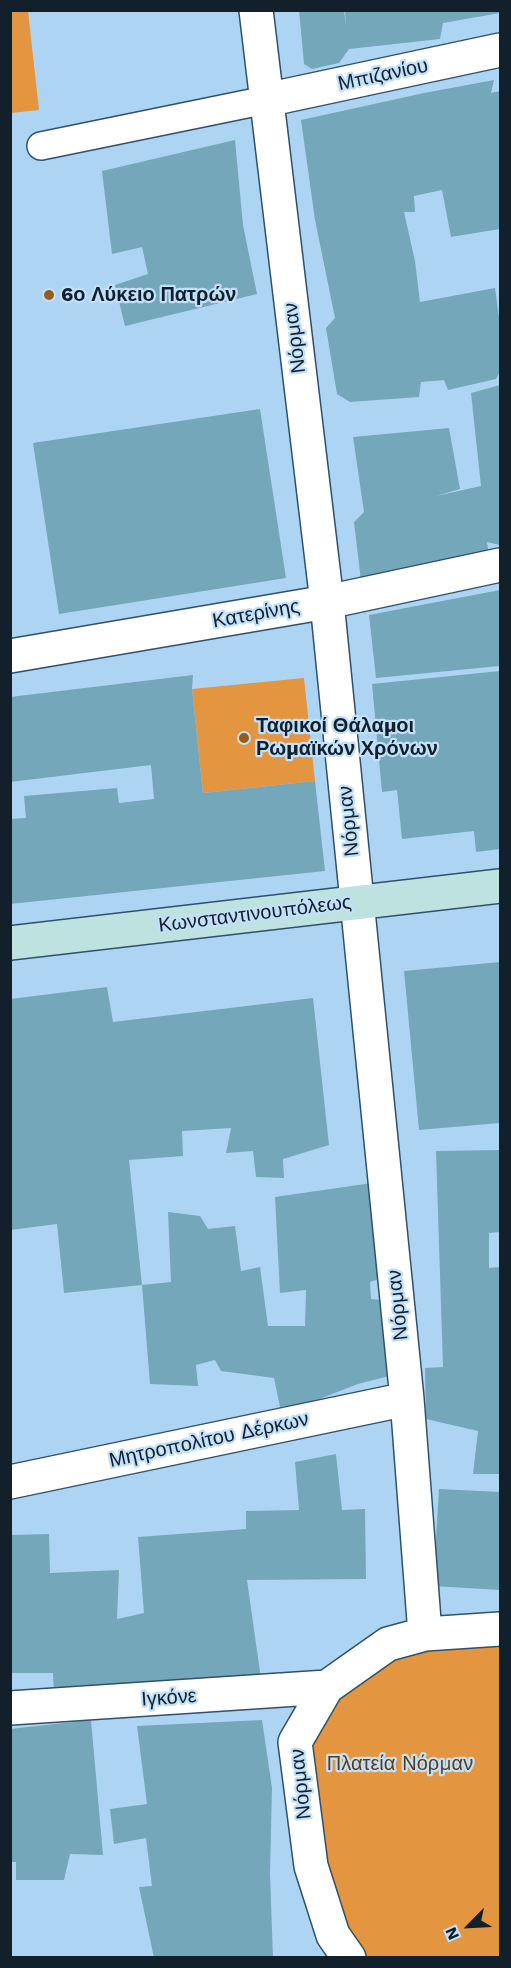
<!DOCTYPE html>
<meta charset="utf-8">
<style>
body{margin:0}
#map{position:relative;width:511px;height:1968px;overflow:hidden;background:#aed4f4;font-family:"Work Sans",sans-serif}
canvas{display:block}
.frame{position:absolute;inset:0;border:12px solid #12202c;pointer-events:none}
.north{position:absolute;left:439px;top:1896px;width:60px;height:60px;-webkit-text-stroke:4px #c2e0fa;paint-order:stroke;rotate:246deg;font-size:16px;font-weight:700;line-height:24px;text-align:center;color:#12202c}
.north::after{content:'';display:block;margin:auto;width:21px;height:27px;background:#12202c;clip-path:polygon(50% 0,100% 100%,50% 72%,0 100%)}
</style>
<div id="map">
<canvas width="511" height="1968"></canvas>
<div class="frame"></div>
<div class="north">N</div>
</div>
<script>
const ctx = document.querySelector('canvas').getContext('2d');
ctx.lineJoin = 'round';
function fill(path, color) { ctx.fillStyle = color; ctx.fill(path, 'evenodd'); }
function stroke(path, color, width, dash) { ctx.strokeStyle = color; ctx.lineWidth = width; ctx.lineCap = dash ? 'butt' : 'round'; ctx.setLineDash(dash || []); ctx.stroke(path); }
function label(font, color, halo, rows, align = 'center') {
  ctx.font = font + ' "Work Sans",sans-serif'; ctx.lineWidth = 4.5; ctx.setLineDash([]); ctx.textBaseline = 'middle'; ctx.strokeStyle = halo; ctx.fillStyle = color; for (const [text, x, y, turn = 0] of rows) {
    ctx.save(); ctx.translate(x, y); ctx.rotate((+turn || 0) * Math.PI / 180); ctx.textAlign = isNaN(turn) ? turn : align; if (halo) ctx.strokeText(text, 0, 0); ctx.fillText(text, 0, 0); ctx.restore();
  }
}
fill(new Path2D(`
 M10,11H28L39,110L11,113Z
 M304,678L315,781L203,793L192,689Z
 M500,1629V1957H349L295,1742L388,1644Z`), '#e3953f');
fill(new Path2D(`
 M299,10H344L346,26L345,10H500V13L443,23L440,39L349,49L339,63L312,69L304,64Z
 M494,80L491,93L500,91V229L451,237L442,190L414,196L415,212H404L415,261L420,302L495,288L500,324V372L496,379L448,390L444,380L421,382L419,397L350,402L337,394L326,328L335,318L315,220L301,120L424,93Z
 M235,140L243,225L257,294L125,326L115,285L148,274L142,247L112,254L102,171Z
 M500,385V545L487,542L489,555L361,581L354,522L364,512L353,437L449,428L460,489L436,496L481,486L471,393Z
 M260,409L286,578L59,614L33,443Z
 M500,590V666L376,678L369,615Z
 M500,671V849L476,852L474,831L402,839L397,790L382,792L372,684Z
 M193,675L192,689L203,793L315,781L325,871L10,904V819L26,818L24,796L117,788L119,803L154,799L151,765L10,782V697Z
 M500,962V1123L419,1130L404,971Z
 M107,987L113,1022L313,998L329,1145L283,1159L284,1178L256,1177L253,1151L226,1153L231,1128L182,1131L183,1156L129,1160L142,1285L64,1293L57,1224L10,1230V999Z
 M500,1150V1232L489,1233V1268L500,1267V1474H473L478,1431L426,1419L425,1368L443,1367L436,1151Z
 M372,1183L379,1279L370,1282L371,1299L383,1300L389,1376L358,1384L309,1403L280,1407L274,1378L221,1371L215,1360L196,1365L198,1386L150,1384L142,1285L171,1282L168,1212L200,1216L208,1229L235,1226L241,1271L260,1267L268,1326H305L306,1290L314,1289L280,1293L275,1197Z
 M336,1454L342,1510L365,1509L366,1579L247,1580L262,1686L54,1699L53,1673H10V1535L49,1534L50,1573L119,1570L117,1619L144,1613L138,1537L246,1529V1511L299,1510L295,1462Z
 M439,1489L500,1492V1590L433,1586Z
 M91,1720L103,1855L70,1854L64,1880H16V1862H10V1729Z
 M262,1720L272,1788L270,1874L273,1958H154L139,1887L152,1886L146,1838L114,1844L110,1809L147,1804L137,1726Z`), '#75a7bb');
const service = new Path2D(`
 M41,146L266,100`);
const minor = new Path2D(`
 M256,10L327,602L407,1399L425,1634
 M266,100L500,50
 M10,656L327,602L500,565
 M10,1482L407,1399
 M10,1708L327,1687
 M349,1958L333,1935L311,1866L295,1742L327,1687L388,1644L425,1634L500,1629`);
const secondary = new Path2D(`
 M10,943L500,886`);
stroke(service, '#2f516c', 30);
stroke(minor, '#2f516c', 36);
stroke(secondary, '#2f516c', 36);
stroke(service, '#fff', 27);
stroke(minor, '#fff', 33);
stroke(secondary, '#bee2df', 33);
for (const [x, y, r, color] of [
 [49,295,6,"#965d1a"],
 [244,738,6,"#965d1a"]
]) { const dot = new Path2D(); dot.arc(x, y, r, 0, 2 * Math.PI); ctx.fillStyle = color; ctx.fill(dot); stroke(dot, '#c2e0fa', 2); }
label('20px', '#12202c', '#c2e0fa', [
 ["Μπιζανίου",383,75,-12],
 ["Νόρμαν",295,338,-97],
 ["Κατερίνης",256,614,-10],
 ["Νόρμαν",349,821,-96],
 ["Κωνσταντινουπόλεως",255,914,-7],
 ["Νόρμαν",398,1305,-96],
 ["Μητροπολίτου Δέρκων",209,1440,-12],
 ["Ιγκόνε",169,1698,-4],
 ["Νόρμαν",301,1784,-96]
]);
label('bold 20px', '#12202c', '#c2e0fa', [
 ["6ο Λύκειο Πατρών",61,295],
 ["Ταφικοί Θάλαμοι",256,726],
 ["Ρωμαϊκών Χρόνων",256,749]
], 'left');
label('20px', '#5c3b17', '#c2e0fa', [
 ["Πλατεία Νόρμαν",400,1764]
]);
</script>
